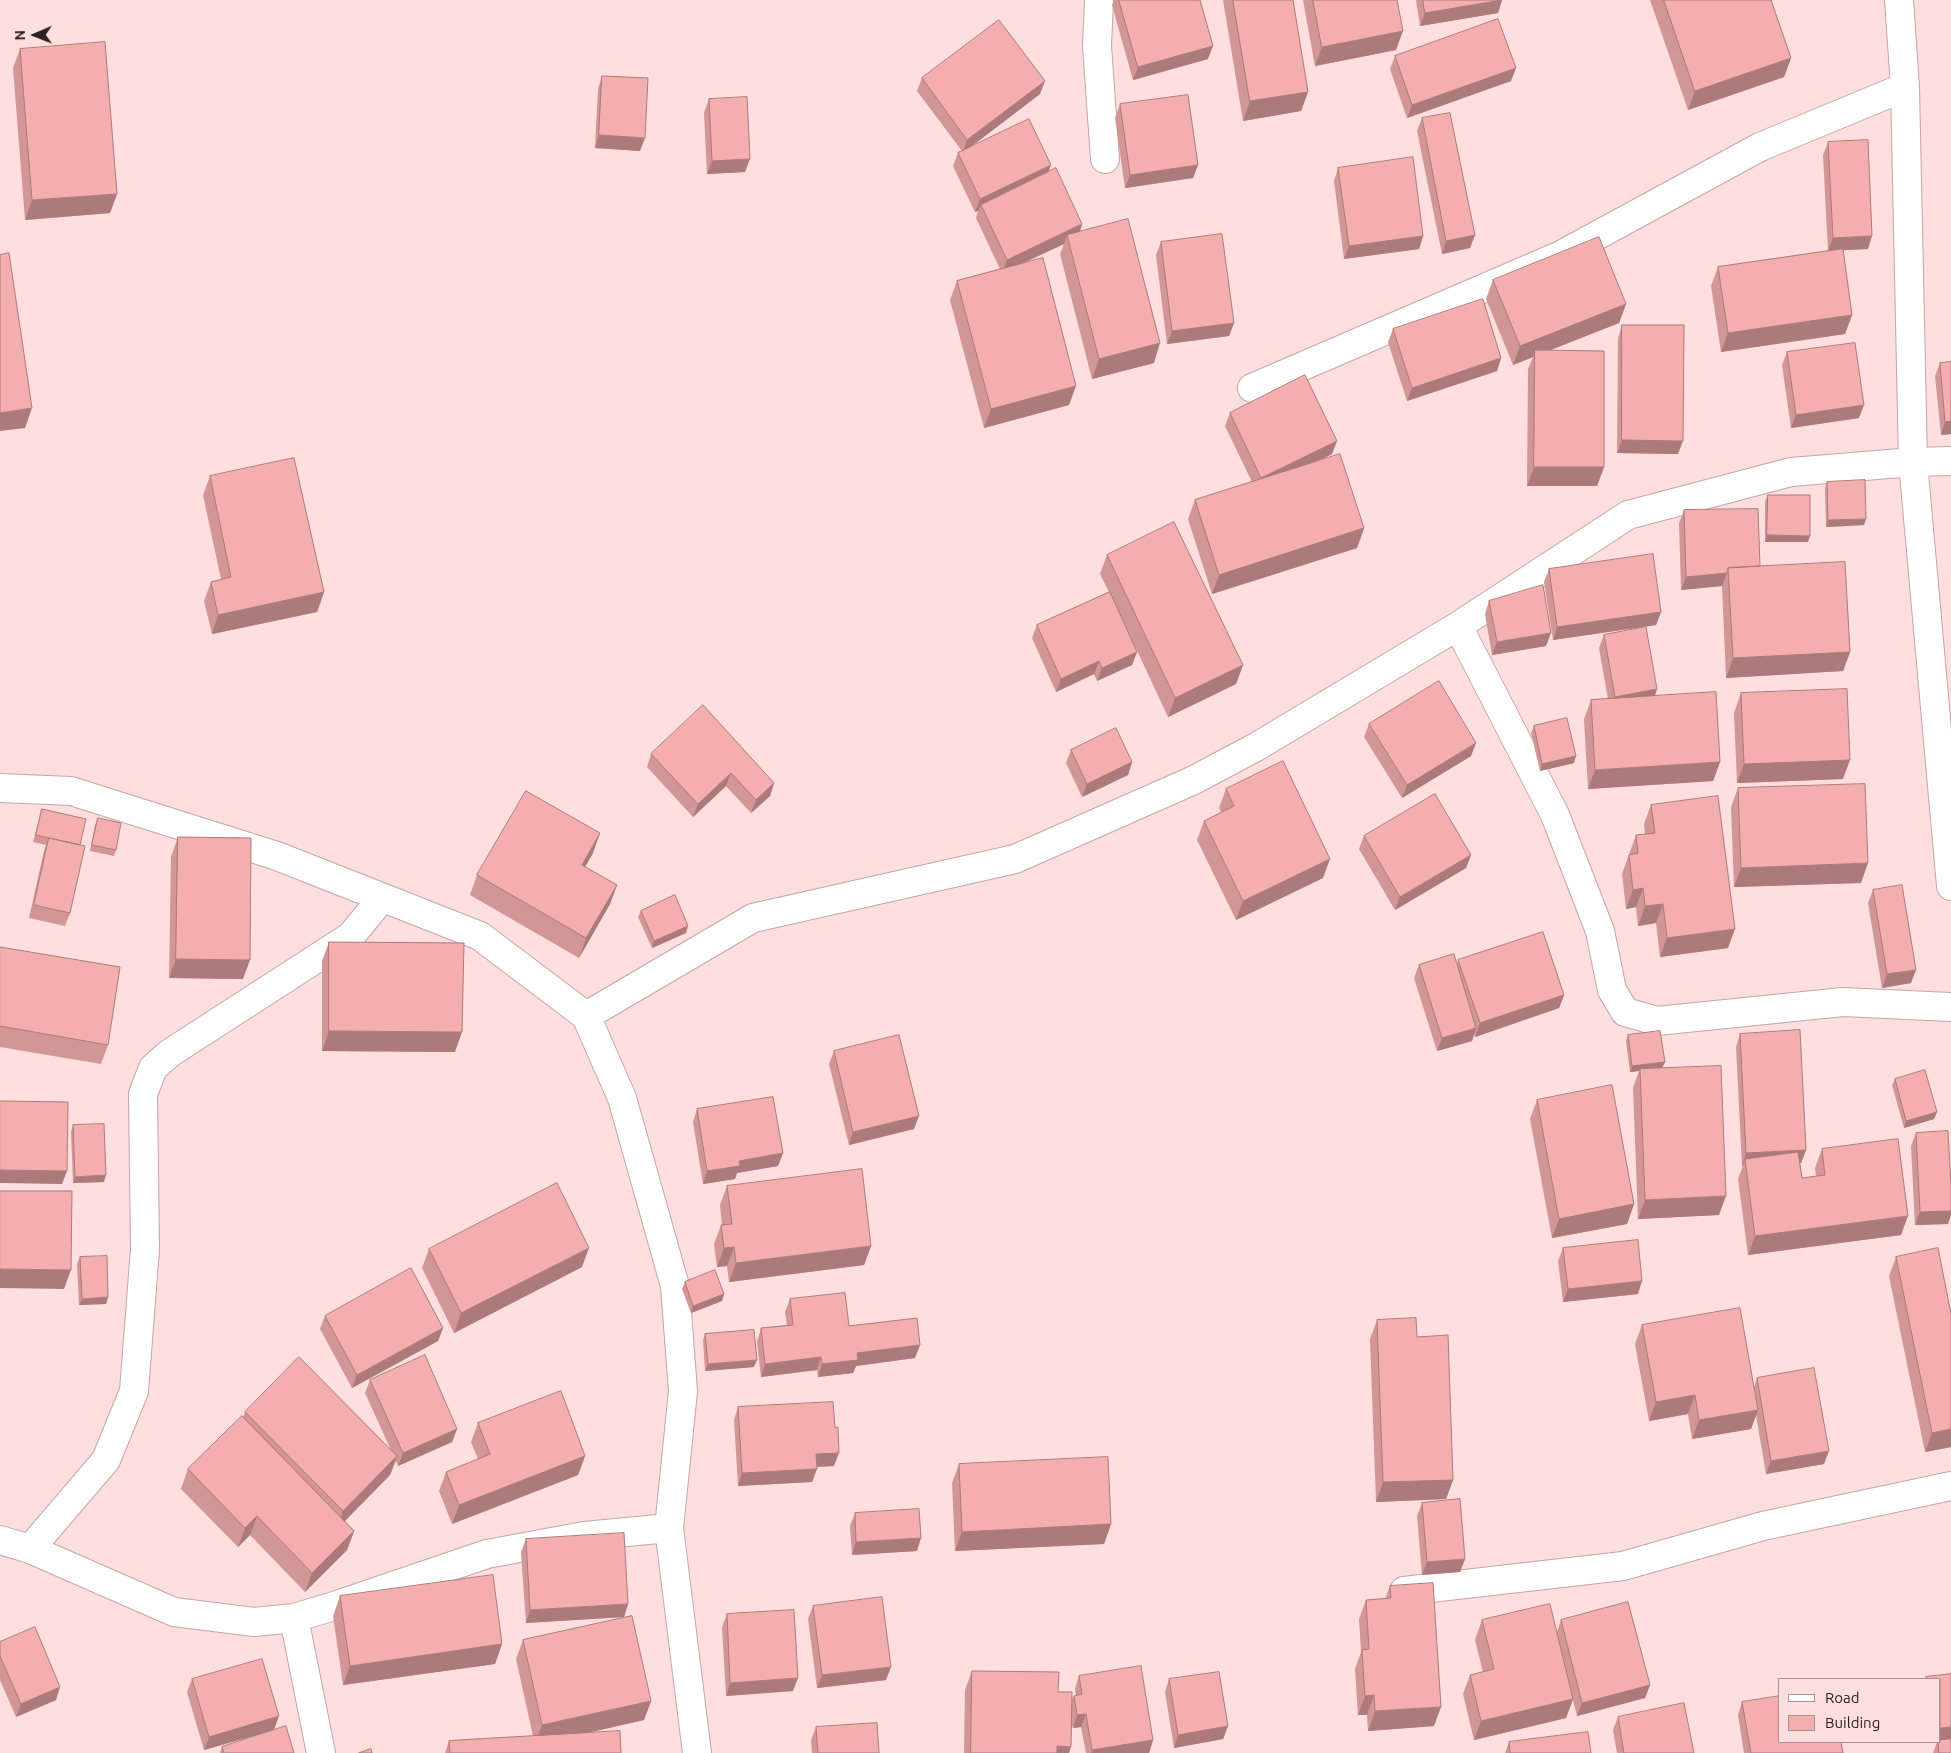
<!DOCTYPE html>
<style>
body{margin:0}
#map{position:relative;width:1951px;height:1753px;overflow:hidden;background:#fedede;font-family:Ubuntu,sans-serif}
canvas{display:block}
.legend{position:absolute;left:1778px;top:1678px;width:162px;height:65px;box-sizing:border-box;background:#fedede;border:1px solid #aa9292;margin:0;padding:6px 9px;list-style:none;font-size:15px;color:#2c2120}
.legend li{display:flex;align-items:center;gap:10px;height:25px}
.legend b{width:25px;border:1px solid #aa9292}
.north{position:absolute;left:10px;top:10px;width:50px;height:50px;-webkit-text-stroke:4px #fedede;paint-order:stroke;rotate:269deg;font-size:14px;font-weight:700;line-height:20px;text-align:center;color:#2c2120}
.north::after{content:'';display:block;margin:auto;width:18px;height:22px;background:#2c2120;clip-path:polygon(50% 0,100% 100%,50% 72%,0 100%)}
</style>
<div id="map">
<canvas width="1951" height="1753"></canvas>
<ul class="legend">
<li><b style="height:6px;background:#fff"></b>Road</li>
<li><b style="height:14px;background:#f5aeae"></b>Building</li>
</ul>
<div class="north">N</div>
</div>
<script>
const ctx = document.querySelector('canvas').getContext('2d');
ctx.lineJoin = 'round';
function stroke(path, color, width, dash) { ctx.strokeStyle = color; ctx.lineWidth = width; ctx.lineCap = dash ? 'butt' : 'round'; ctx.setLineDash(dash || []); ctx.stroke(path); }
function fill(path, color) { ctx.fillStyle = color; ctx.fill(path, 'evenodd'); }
const minor = new Path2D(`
 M1099,0L1097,46L1105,159
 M1899,0L1905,87L1913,462L1951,886
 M1252,388L1561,255L1760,147L1905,87
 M1458,626L1555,815L1600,931L1612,990L1625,1012L1657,1021L1843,1002L1951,1007
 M0,788L71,791L277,856L480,936L586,1016L622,1098L675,1286L683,1391L669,1528L697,1753
 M586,1016L753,918L1015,859L1194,780L1256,747L1458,626L1628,515L1791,472L1913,462L1951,461
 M0,1540L30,1549L174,1612L254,1622L294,1618L334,1606L487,1554L584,1536L669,1528
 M30,1549L106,1460L134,1391L145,1249L143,1094L153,1068L170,1053L351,936L382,898
 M1404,1591L1623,1566L1763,1526L1951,1486
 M294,1618L321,1753`);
stroke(minor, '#c4a6a6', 30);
stroke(minor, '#fff', 28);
fill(new Path2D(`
 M1114,0H1119L1208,59L1133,80L1112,5Z
 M1223,0H1293L1308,92L1301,111L1243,121Z
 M1303,0H1397L1396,50L1315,66Z
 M1416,0H1502L1498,13L1420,26Z
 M1650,0H1771L1791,58L1784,77L1688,110Z
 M20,49L117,194L110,213L25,220L13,68Z
 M1395,56L1511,81L1407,118L1390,69Z
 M602,76L640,151L595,148L598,89Z
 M922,78L1040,94L968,148L1048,172L1082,224L1080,232L1154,363L1092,379L1060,254L1064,244L1025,262L1069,405L984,428L950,300L957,281L1000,269L976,218L978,211L975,212L953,166L958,153L962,151L917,91Z
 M709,99L745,172L707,174L704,113Z
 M1120,104L1198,165L1193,178L1125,188L1115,118Z
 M1422,118L1475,235L1470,248L1442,254L1417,131Z
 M1828,142L1868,249L1843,250L1852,315L1845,334L1721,352L1711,286L1718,267L1828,251L1823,155Z
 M1338,168L1423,236L1419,249L1344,259L1334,181Z
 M1161,242L1234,323L1229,336L1167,344L1156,255Z
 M1493,280L1626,304L1619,323L1551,350L1604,467L1597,486H1527L1528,369L1533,357L1513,365L1486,299Z
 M1622,325L1678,454L1617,453L1618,338Z
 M1393,329L1501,358L1497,371L1407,401L1388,342Z
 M1787,352L1859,418L1791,428L1782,365Z
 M1940,363L1951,434L1941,435L1935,376Z
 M1230,413L1332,454L1319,461L1364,528L1357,548L1212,594L1188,519L1195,500L1252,482L1225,426Z
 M210,476L324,592L317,612L212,634L204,601L211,582L221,579L203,495Z
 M1827,482L1864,525L1826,527L1825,489Z
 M1768,495L1808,542H1765V501Z
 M1684,510L1760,566L1850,652L1843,671L1726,678L1722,586L1681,590L1679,523Z
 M1107,555L1243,665L1236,684L1168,717L1134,644L1137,652L1132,665L1097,681L1094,674L1056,692L1032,638L1037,625L1109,592L1100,574Z
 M1549,569L1661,612L1656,625L1553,640L1544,582Z
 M1489,601L1546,646L1492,655L1485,614Z
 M1604,635L1657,689L1655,696L1720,762L1713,781L1588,789L1584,719L1591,700L1608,699L1599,648Z
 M1741,693L1843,779L1737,783L1734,713Z
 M1369,724L1471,756L1402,798L1364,737Z
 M1534,726L1574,763L1540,771L1531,733Z
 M1071,750L1132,762L1128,775L1082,797L1066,763Z
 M651,754L774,783L770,796L751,813L726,786L693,817L647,767Z
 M1738,788L1861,883L1734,887L1731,807Z
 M1226,789L1323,878L1236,920L1197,840L1204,821L1221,812L1219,808Z
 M1651,805L1728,948L1660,957L1656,923L1638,926L1636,907L1626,909L1622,874L1636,835L1645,834L1644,824Z
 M42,809L80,845L70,913L65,926L29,918L44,851L46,845L33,842Z
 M98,818L116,850L114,856L90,851L95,825Z
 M1364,836L1471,855L1466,868L1395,910L1359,849Z
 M178,837L243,979L169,978L171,857Z
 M593,853L585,867L617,885L610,904L579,958L470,895L477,875Z
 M1873,890L1911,983L1882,988L1868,903Z
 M641,911L686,933L652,948L638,917Z
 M329,942L455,1052L322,1051V961Z
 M0,947L108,1045L101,1064L0,1047Z
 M1458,960L1564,995L1559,1008L1475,1037L1474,1034L1472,1041L1437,1051L1414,978L1419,965H1457Z
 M1740,1034L1806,1150L1801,1163H1800L1802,1178L1816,1176L1815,1168L1822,1149L1901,1235L1748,1255L1738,1179L1743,1166H1742L1736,1047Z
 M1628,1035L1665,1062L1662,1068L1719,1215L1638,1219L1633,1088L1639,1071L1630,1072L1626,1041Z
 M834,1051L914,1129L849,1145L829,1064Z
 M1895,1079L1937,1112L1934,1119L1904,1128L1892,1085Z
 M1537,1100L1634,1204L1627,1224L1552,1238L1530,1119Z
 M697,1109L783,1153L778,1166L737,1173L735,1179L703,1184L693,1122Z
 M73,1125L104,1182L73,1183L71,1132Z
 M1916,1133L1948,1224L1915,1225L1911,1146Z
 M727,1186L871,1246L864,1265L729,1282L727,1266L717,1267L714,1244L721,1225H722L720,1205Z
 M1563,1248L1638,1294L1563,1302L1558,1261Z
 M429,1249L582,1267L454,1333L422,1268Z
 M80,1257L108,1297L106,1304L79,1305L77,1264Z
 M1896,1257L1951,1314V1447L1925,1452L1889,1276Z
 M685,1282L724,1294L722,1301L691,1313L682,1289Z
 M790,1299L849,1326L915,1358L856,1366L853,1373L818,1377L817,1370L761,1377L757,1342L761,1328L787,1325L785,1312Z
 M325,1316L443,1328L438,1341L352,1388L320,1329Z
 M1377,1320L1453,1480L1446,1499L1376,1502L1370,1339Z
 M1642,1325L1754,1387L1757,1378L1824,1464L1766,1474L1756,1415L1751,1429L1692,1439L1688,1414L1649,1421L1635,1344Z
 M705,1334L754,1367L705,1371L703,1340Z
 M370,1380L457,1429L452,1442L398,1466L396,1461L390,1475L345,1521L354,1531L347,1550L305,1592L250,1535L238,1547L181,1489L188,1469L243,1417L245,1412L390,1448L365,1393Z
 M738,1407L835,1428L834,1466L817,1467L812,1482L738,1486L734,1420Z
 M478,1423L585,1456L578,1475L452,1524L439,1491L446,1472L478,1459L471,1442Z
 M959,1464L1111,1524L1104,1544L955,1551L952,1483Z
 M1422,1503L1465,1559L1460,1572L1422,1575L1417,1516Z
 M855,1513L917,1551L852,1555L850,1526Z
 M526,1539L628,1604L624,1617L526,1623L521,1552Z
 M1390,1586L1434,1726L1368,1731L1367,1715H1358L1355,1669L1361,1652L1359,1619L1366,1600L1385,1599Z
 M340,1596L502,1644L495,1664L343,1685L333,1616Z
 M813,1606L886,1680L817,1688L808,1619Z
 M727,1614L793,1691L726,1696L722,1627Z
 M1482,1620L1557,1632L1561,1620L1650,1685L1645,1698L1577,1716L1570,1688L1573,1699L1566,1718L1474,1740L1463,1694L1470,1675L1483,1672L1475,1640Z
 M523,1640L651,1701L644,1720L585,1733L621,1753H445L449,1741L533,1736L516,1659Z
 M0,1642L56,1700L16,1717L0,1680Z
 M972,1671L1058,1692L1072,1699L1074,1696H1076L1075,1689L1079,1676L1153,1740L1149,1753H1086L1081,1727L1073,1728L1072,1725L1069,1753H964L965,1690Z
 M1951,1674V1753H1933L1937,1742H1940V1679H1925L1926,1677Z
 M192,1679L274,1730L204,1750L187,1692Z
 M1169,1679L1228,1726L1223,1739L1174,1748L1165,1692Z
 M1742,1702L1843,1753H1744L1738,1715Z
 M1618,1717L1694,1753H1617L1613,1730Z
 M816,1727L879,1753H812L811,1740Z
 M1509,1742L1591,1753H1505Z
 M222,1747L294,1753H220Z`), '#d39696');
fill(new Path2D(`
 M1502,0L1498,13L1420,26L1425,13Z
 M1403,31L1396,50L1315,66L1322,47Z
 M1213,46L1208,59L1133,80L1138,67Z
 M1791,58L1784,77L1688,110L1695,91Z
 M1516,68L1511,81L1407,118L1412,105Z
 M1045,81L1040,94L963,153L967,140Z
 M1308,92L1301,111L1243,121L1250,101Z
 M599,135L645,138L640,151L595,148Z
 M750,159L745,172L707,174L712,161Z
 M1051,165L1046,178L981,205L978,211L975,212L980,199Z
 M1198,165L1193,178L1125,188L1130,175Z
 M117,194L110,213L25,220L32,200Z
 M1082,224L1078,237L1067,235L1064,244L1002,273L1007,260Z
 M1475,235L1470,248L1442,254L1446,241Z
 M1423,236L1419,249L1344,259L1349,246Z
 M1872,236L1868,249L1828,251L1833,238Z
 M1626,304L1619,323L1535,356V350L1533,357L1513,365L1520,346Z
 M1852,315L1845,334L1721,352L1728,333Z
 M1234,323L1229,336L1167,344L1172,331Z
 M1160,343L1154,363L1092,379L1099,359Z
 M1501,358L1497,371L1407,401L1412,388Z
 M1076,386L1069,405L984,428L991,409Z
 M1864,405L1859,418L1791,428L1796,415Z
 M32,408L25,428L0,431V413Z
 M1951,421V434L1941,435L1945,422Z
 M1622,440L1683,441L1678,454L1617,453Z
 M1337,441L1332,454L1257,491L1261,478Z
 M1534,467H1604L1597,486H1527Z
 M1866,519L1864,525L1826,527L1828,520Z
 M1364,528L1357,548L1212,594L1219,575Z
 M1767,535L1810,536L1808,542H1765Z
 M1727,573L1722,586L1681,590L1686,577Z
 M324,592L317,612L212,634L218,615Z
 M1661,612L1656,625L1553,640L1557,627Z
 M1551,633L1546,646L1492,655L1497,642Z
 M1137,652L1132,665L1097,681L1102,668Z
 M1850,652L1843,671L1726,678L1733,658Z
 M1099,661L1094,674L1056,692L1061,679Z
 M1243,665L1236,684L1168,717L1175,698Z
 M1657,689L1652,702L1610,710L1615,697Z
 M1476,743L1471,756L1402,798L1407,785Z
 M1576,756L1574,763L1540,771L1542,764Z
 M1850,760L1843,779L1737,783L1744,764Z
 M1132,762L1128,775L1082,797L1087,784Z
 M1720,762L1713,781L1588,789L1595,770Z
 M731,773L726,786L693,817L698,804Z
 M774,783L770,796L751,813L756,800Z
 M600,833L593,853L575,884L582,865Z
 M1471,855L1466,868L1395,910L1400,897Z
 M1330,859L1323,878L1236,920L1243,901Z
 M1868,863L1861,883L1734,887L1741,868Z
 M617,885L610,904L579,958L586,938Z
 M1643,888L1636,907L1626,909L1633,890Z
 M1663,904L1656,923L1638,926L1645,906Z
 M688,926L686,933L652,948L654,941Z
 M1735,929L1728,948L1660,957L1667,938Z
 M176,959L250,960L243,979L169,978Z
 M1916,970L1911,983L1882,988L1887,974Z
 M1564,995L1559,1008L1475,1037L1480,1023Z
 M1476,1028L1472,1041L1437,1051L1442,1038Z
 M329,1031L462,1032L455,1052L322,1051Z
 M1665,1062L1662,1068L1640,1069L1639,1071L1630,1072L1632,1066Z
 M1937,1112L1934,1119L1904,1128L1906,1121Z
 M919,1116L914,1129L849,1145L853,1132Z
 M1806,1150L1801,1163L1746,1165L1745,1159L1743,1166H1742L1746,1153Z
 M783,1153L778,1166L737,1173L735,1179L703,1184L707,1171L739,1161Z
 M0,1170L67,1171L62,1184L0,1183Z
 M106,1175L104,1182L73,1183L75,1177Z
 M1726,1196L1719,1215L1638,1219L1645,1200Z
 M1634,1204L1627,1224L1552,1238L1559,1219Z
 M1951,1211V1215L1948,1224L1915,1225L1920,1212Z
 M1908,1216L1901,1235L1748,1255L1755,1236Z
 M871,1246L864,1265L729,1282L736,1263Z
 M734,1247L727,1266L717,1267L724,1248Z
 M589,1248L582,1267L454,1333L461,1313Z
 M0,1269L71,1270L64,1289L0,1288Z
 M1642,1281L1638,1294L1563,1302L1568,1289Z
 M724,1294L722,1301L691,1313L693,1306Z
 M108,1297L106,1304L79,1305L82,1299Z
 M443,1328L438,1341L352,1388L357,1375Z
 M920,1345L915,1358L856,1366L853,1373L818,1377L822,1364L857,1353Z
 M821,1357L817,1370L761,1377L765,1364Z
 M757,1360L754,1367L705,1371L708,1364Z
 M1695,1395L1688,1414L1649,1421L1656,1402Z
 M1758,1410L1751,1429L1692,1439L1699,1420Z
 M457,1429L452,1442L398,1466L403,1453Z
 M1951,1429V1447L1925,1452L1932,1433Z
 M1829,1451L1824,1464L1766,1474L1771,1461Z
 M839,1453L834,1466L811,1467L816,1454Z
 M397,1456L390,1475L336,1530L343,1511Z
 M585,1456L578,1475L452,1524L459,1505Z
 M817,1469L812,1482L738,1486L742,1473Z
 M1453,1480L1446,1499L1376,1502L1383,1482Z
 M257,1516L250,1535L238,1547L245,1528Z
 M1111,1524L1104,1544L955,1551L962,1532Z
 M354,1531L347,1550L305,1592L312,1573Z
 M921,1538L917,1551L852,1555L856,1542Z
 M1465,1559L1460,1572L1422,1575L1427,1562Z
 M628,1604L624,1617L526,1623L530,1610Z
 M502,1644L495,1664L343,1685L350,1666Z
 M891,1667L886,1680L817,1688L822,1675Z
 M798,1678L793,1691L726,1696L730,1683Z
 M1650,1685L1645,1698L1577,1716L1582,1703Z
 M60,1687L56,1700L16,1717L21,1704Z
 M1374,1695L1367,1715H1358L1365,1696Z
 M1573,1699L1566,1718L1474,1740L1481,1721Z
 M651,1701L644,1720L535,1745L542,1725Z
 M1441,1707L1434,1726L1368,1731L1375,1711Z
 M1086,1714L1081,1727L1073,1728L1077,1715Z
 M279,1716L274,1730L204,1750L209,1737Z
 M1228,1726L1223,1739L1174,1748L1178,1735Z
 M1951,1727V1739L1940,1741V1728Z
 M1153,1740L1149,1753H1091L1092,1750Z
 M1057,1746L1071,1747L1069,1753H1055Z`), '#ac7a7a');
const building = new Path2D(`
 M1119,0H1200L1213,46L1138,67Z
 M1233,0H1293L1308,92L1250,101Z
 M1313,0H1397L1403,31L1322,47Z
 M1423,0H1502L1425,13Z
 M1664,0H1771L1791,58L1695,91Z
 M1498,19L1516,68L1412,105L1395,56Z
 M999,20L1045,81L967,140L922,78Z
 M105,42L117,194L32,200L20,49Z
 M602,76L648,78L645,138L599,135Z
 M1188,95L1198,165L1130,175L1120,104Z
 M747,97L750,159L712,161L709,99Z
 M1450,113L1475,235L1446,241L1422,118Z
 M1029,119L1051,165L980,199L958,153Z
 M1868,140L1872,236L1833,238L1828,142Z
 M1413,157L1423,236L1349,246L1338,168Z
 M1056,168L1082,224L1007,260L981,205Z
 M1128,219L1160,343L1099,359L1067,235Z
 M1222,234L1234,323L1172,331L1161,242Z
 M1599,237L1626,304L1520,346L1493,280Z
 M1843,249L1852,315L1728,333L1718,267Z
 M9,253L32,408L0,413V255Z
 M1043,258L1076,386L991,409L957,281Z
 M1483,299L1501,358L1412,388L1393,329Z
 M1622,325H1684L1683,441L1622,440Z
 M1855,343L1864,405L1796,415L1787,352Z
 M1535,350L1604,351V467H1534Z
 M1951,362V421L1945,422L1940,363Z
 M1305,375L1337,441L1261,478L1230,413Z
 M1340,454L1364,528L1219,575L1195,500Z
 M294,458L324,592L218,615L211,582L231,577L210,476Z
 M1865,480L1866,519L1828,520L1827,482Z
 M1768,495H1810V536L1767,535Z
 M1758,509L1760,566L1728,568L1727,573L1686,577L1684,510Z
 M1174,522L1243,665L1175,698L1107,555Z
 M1653,554L1661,612L1557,627L1549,569Z
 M1845,562L1850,652L1733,658L1728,568Z
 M1543,585L1551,633L1497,642L1489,601Z
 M1110,592L1137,652L1102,668L1099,661L1061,679L1037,625Z
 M1646,627L1657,689L1615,697L1604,635Z
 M1439,681L1476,743L1407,785L1369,724Z
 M1847,689L1850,760L1744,764L1741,693Z
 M1716,692L1720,762L1595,770L1591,700Z
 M703,705L774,783L756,800L731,773L698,804L651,754Z
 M1567,718L1576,756L1542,764L1534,726Z
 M1116,728L1132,762L1087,784L1071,750Z
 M1283,761L1330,859L1243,901L1204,821L1234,806L1226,789Z
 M1865,784L1868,863L1741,868L1738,788Z
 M526,791L600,833L582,865L617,885L586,938L477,875Z
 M1435,794L1471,855L1400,897L1364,836Z
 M1718,796L1735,929L1667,938L1663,904L1645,906L1643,888L1633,890L1629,855L1638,853L1636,835L1655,833L1651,805Z
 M42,809L86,819L80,845L36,835Z
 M98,818L121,823L116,850L92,845Z
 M178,837L251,838L250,960L176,959Z
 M49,838L85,846L70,913L34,905Z
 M1902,885L1916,970L1887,974L1873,890Z
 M675,895L688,926L654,941L641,911Z
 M1543,932L1564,995L1480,1023L1458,960Z
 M329,942L464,943L462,1032L329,1031Z
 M0,947L120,967L108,1045L0,1026Z
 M1454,954L1476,1028L1442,1038L1419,965Z
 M1800,1030L1806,1150L1746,1153L1740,1034Z
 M1660,1031L1665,1062L1632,1066L1628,1035Z
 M899,1035L919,1116L853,1132L834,1051Z
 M1721,1066L1726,1196L1645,1200L1640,1069Z
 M1925,1070L1937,1112L1906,1121L1895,1079Z
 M1612,1085L1634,1204L1559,1219L1537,1100Z
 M773,1097L783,1153L739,1161L740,1166L707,1171L697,1109Z
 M0,1101L68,1102L67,1171L0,1170Z
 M104,1124L106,1175L75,1177L73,1125Z
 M1948,1131L1951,1185V1211L1920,1212L1916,1133Z
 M1898,1139L1908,1216L1755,1236L1745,1159L1798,1152L1802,1178L1825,1175L1822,1149Z
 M862,1169L871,1246L736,1263L734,1247L724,1248L721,1225L732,1224L727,1186Z
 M557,1183L589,1248L461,1313L429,1249Z
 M0,1191H72L71,1270L0,1269Z
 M1638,1240L1642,1281L1568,1289L1563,1248Z
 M1938,1248L1951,1314V1429L1932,1433L1896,1257Z
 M107,1256L108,1297L82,1299L80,1257Z
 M411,1268L443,1328L357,1375L325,1316Z
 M715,1270L724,1294L693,1306L685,1282Z
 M845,1293L849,1326L917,1318L920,1345L857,1353L858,1360L822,1364L821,1357L765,1364L761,1328L793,1325L790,1299Z
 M1740,1308L1758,1410L1699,1420L1695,1395L1656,1402L1642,1325Z
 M1416,1318L1417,1337L1448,1335L1453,1480L1383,1482L1377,1320Z
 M754,1330L757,1360L708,1364L705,1334Z
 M425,1355L457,1429L403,1453L370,1380Z
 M299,1357L397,1456L343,1511L245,1412Z
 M1814,1368L1829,1451L1771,1461L1757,1378Z
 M561,1391L585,1456L459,1505L446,1472L490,1454L478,1423Z
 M833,1402L835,1428L838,1427L839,1453L816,1454L817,1469L742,1473L738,1407Z
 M242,1416L354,1531L312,1573L257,1516L245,1528L188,1469Z
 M1108,1457L1111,1524L962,1532L959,1464Z
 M1460,1499L1465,1559L1427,1562L1422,1503Z
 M919,1509L921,1538L856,1542L855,1513Z
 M624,1533L628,1604L530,1610L526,1539Z
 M493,1575L502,1644L350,1666L340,1596Z
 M1433,1583L1441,1707L1375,1711L1374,1695L1365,1696L1362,1650L1369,1649L1366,1600L1391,1598L1390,1586Z
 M882,1597L891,1667L822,1675L813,1606Z
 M1628,1602L1650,1685L1582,1703L1561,1620Z
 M1550,1604L1573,1699L1481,1721L1470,1675L1494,1669L1482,1620Z
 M794,1610L798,1678L730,1683L727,1614Z
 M632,1616L651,1701L542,1725L523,1640Z
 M35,1627L60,1687L21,1704L0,1656V1642Z
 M262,1659L279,1716L209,1737L192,1679Z
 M1141,1666L1153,1740L1092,1750L1086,1714L1077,1715L1074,1696L1082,1694L1079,1676Z
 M972,1671L1059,1672L1058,1692H1072L1071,1747L1057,1746V1753H971Z
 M1219,1672L1228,1726L1178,1735L1169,1679Z
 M1951,1674V1727L1940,1728V1679H1926V1677Z
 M1780,1696V1742H1841L1843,1753H1751L1742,1702Z
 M1684,1703L1694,1753H1624L1618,1717Z
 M877,1723L879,1753H818L816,1727Z
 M286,1726L294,1753H224L222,1747Z
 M620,1731L621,1753H450L449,1741Z
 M1588,1732L1591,1753H1510L1509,1742Z
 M1951,1739V1753H1939L1938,1742H1940V1740Z
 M371,1749L372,1753H359Z`);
fill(building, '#f5aeae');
stroke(building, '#ac7a7a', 1);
</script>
